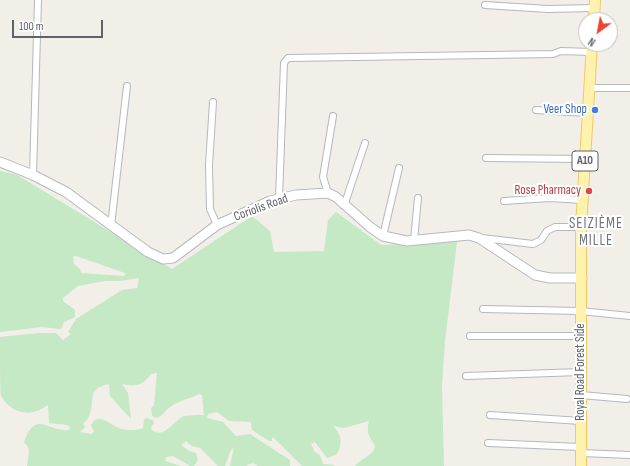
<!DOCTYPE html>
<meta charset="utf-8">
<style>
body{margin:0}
#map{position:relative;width:630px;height:466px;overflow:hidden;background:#f1efe8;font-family:"Sofia Sans Condensed",sans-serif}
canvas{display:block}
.north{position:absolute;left:578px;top:12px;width:40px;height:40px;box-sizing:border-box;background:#fff;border:1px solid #bfc1c3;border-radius:50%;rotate:212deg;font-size:11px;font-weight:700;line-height:16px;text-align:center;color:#5f6368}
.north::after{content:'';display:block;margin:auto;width:14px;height:18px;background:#ea4335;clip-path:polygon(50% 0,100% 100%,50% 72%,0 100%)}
.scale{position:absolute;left:12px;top:20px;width:91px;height:18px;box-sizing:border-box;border:2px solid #5f6368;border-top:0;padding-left:5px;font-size:12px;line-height:14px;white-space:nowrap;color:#5f6368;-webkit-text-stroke:3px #fff;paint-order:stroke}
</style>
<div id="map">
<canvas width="630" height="466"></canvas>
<div class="north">N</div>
<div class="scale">100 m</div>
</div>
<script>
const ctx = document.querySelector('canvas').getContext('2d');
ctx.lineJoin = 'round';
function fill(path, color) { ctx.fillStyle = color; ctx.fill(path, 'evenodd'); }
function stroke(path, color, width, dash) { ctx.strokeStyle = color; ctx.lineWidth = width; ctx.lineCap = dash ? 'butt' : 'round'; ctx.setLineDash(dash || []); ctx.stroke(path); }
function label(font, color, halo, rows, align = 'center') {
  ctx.font = font + ' "Sofia Sans Condensed",sans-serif'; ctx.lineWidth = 4; ctx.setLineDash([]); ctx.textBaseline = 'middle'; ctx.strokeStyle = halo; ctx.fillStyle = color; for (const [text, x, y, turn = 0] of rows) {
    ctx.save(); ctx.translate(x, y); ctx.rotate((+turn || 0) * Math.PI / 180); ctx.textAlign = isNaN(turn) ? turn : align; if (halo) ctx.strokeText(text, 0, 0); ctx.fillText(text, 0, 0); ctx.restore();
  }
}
fill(new Path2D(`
 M0,171L17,175L172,269L252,216L270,231L274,252L324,251L328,220L336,212L381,245L457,242L445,341L442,386L444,466H355C361,458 374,456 375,446C369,437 366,432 369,421L344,428L333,426C342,434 343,445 336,455L327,458L315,442L311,444L315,452L320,455L323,464L335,465L333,466H302L275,439L272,437V441H269L252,430L251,422L229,421L217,412L208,414L207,418L223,422L236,436L250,434L290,460V466H258L253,463L245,466H230L234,447L231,450L225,466H218L200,448L192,446L186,441L181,445L189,451L196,453L198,460L194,466H190L173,456L166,457L165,461L181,466H27C28,457 32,448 24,442C36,409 47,432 69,430L70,427L67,425L49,423L48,405C30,418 12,414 1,396C0,393 0,345 0,337L39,333H56L63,340L71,334L68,332L76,319L122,290L137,288L139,278L121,281H105L78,286L63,298V301L75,310V317L64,322L61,329L42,327L0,332ZM76,256L125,273H126L124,276L81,273L80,269L74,264L73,257ZM157,373L154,405L151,408L152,415L155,418C162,417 165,411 170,407C179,400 190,399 199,394L202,395L204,415C198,415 190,415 184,416C173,420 165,440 152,430L151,427L154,424L153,420L146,418L144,420L143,428C138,431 127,430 121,429C111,426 99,411 91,425L94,432L91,434L80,432L85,427L83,424C85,422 88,419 89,416C96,401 85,389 109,384L110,396L131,419L128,393L122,384C136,387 142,386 151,374Z`), '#c5e8c5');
const street = new Path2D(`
 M485,5L548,9L595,8
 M590,88H630
 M213,102L209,165L210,209L217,225
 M536,110L588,113
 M486,158L585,159
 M33,175L38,0
 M328,193L323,177L333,116
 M279,198L284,63L288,58L553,54L561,51L592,52
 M504,201L550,198L582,200
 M344,206L365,143
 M111,226L127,86
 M383,236L399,168
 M482,238L533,244L541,240L547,231L555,227H581
 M414,240L418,198
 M483,309L580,311L630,316
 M470,336H580
 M466,376L580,372
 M581,395L627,399
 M490,415L581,421
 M488,443L580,447
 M581,453L630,455`);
const secondary = new Path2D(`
 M0,162L33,175L66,192L148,252L163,259L173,258L217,225L270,201L296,195L328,193L336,197L370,227L383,236L407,241L469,235L479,238L535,275L550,278H582`);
const primary = new Path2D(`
 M594,20L595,0
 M581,466V227L592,44`);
stroke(street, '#b5b8bc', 8);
stroke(secondary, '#b6babf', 11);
stroke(primary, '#f2c960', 12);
stroke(street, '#fff', 6);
stroke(secondary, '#fff', 9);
stroke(primary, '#fff2af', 10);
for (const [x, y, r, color] of [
 [595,110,4,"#3f7fe0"],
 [589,191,4,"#e0444e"]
]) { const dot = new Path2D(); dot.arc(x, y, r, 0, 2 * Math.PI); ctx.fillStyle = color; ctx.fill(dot); stroke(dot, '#fff', 1.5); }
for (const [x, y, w] of [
 [585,161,26]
]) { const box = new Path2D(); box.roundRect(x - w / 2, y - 10, w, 20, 3); ctx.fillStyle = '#fff'; ctx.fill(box); stroke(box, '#5f6368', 1); }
label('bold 12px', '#5f6368', null, [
 ["A10",585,161]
]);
label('13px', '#366cbe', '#fff', [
 ["Veer Shop",587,110]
], 'right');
label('13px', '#be3a42', '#fff', [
 ["Rose Pharmacy",581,191]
], 'right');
label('13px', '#5f6368', '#fff', [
 ["Coriolis Road",261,208,-20],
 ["Royal Road Forest Side",581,372,-90]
]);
ctx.letterSpacing = '1px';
label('15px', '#70757a', '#fff', [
 ["SEIZIÈME",596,224],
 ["MILLE",596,241]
]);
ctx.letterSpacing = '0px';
</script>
